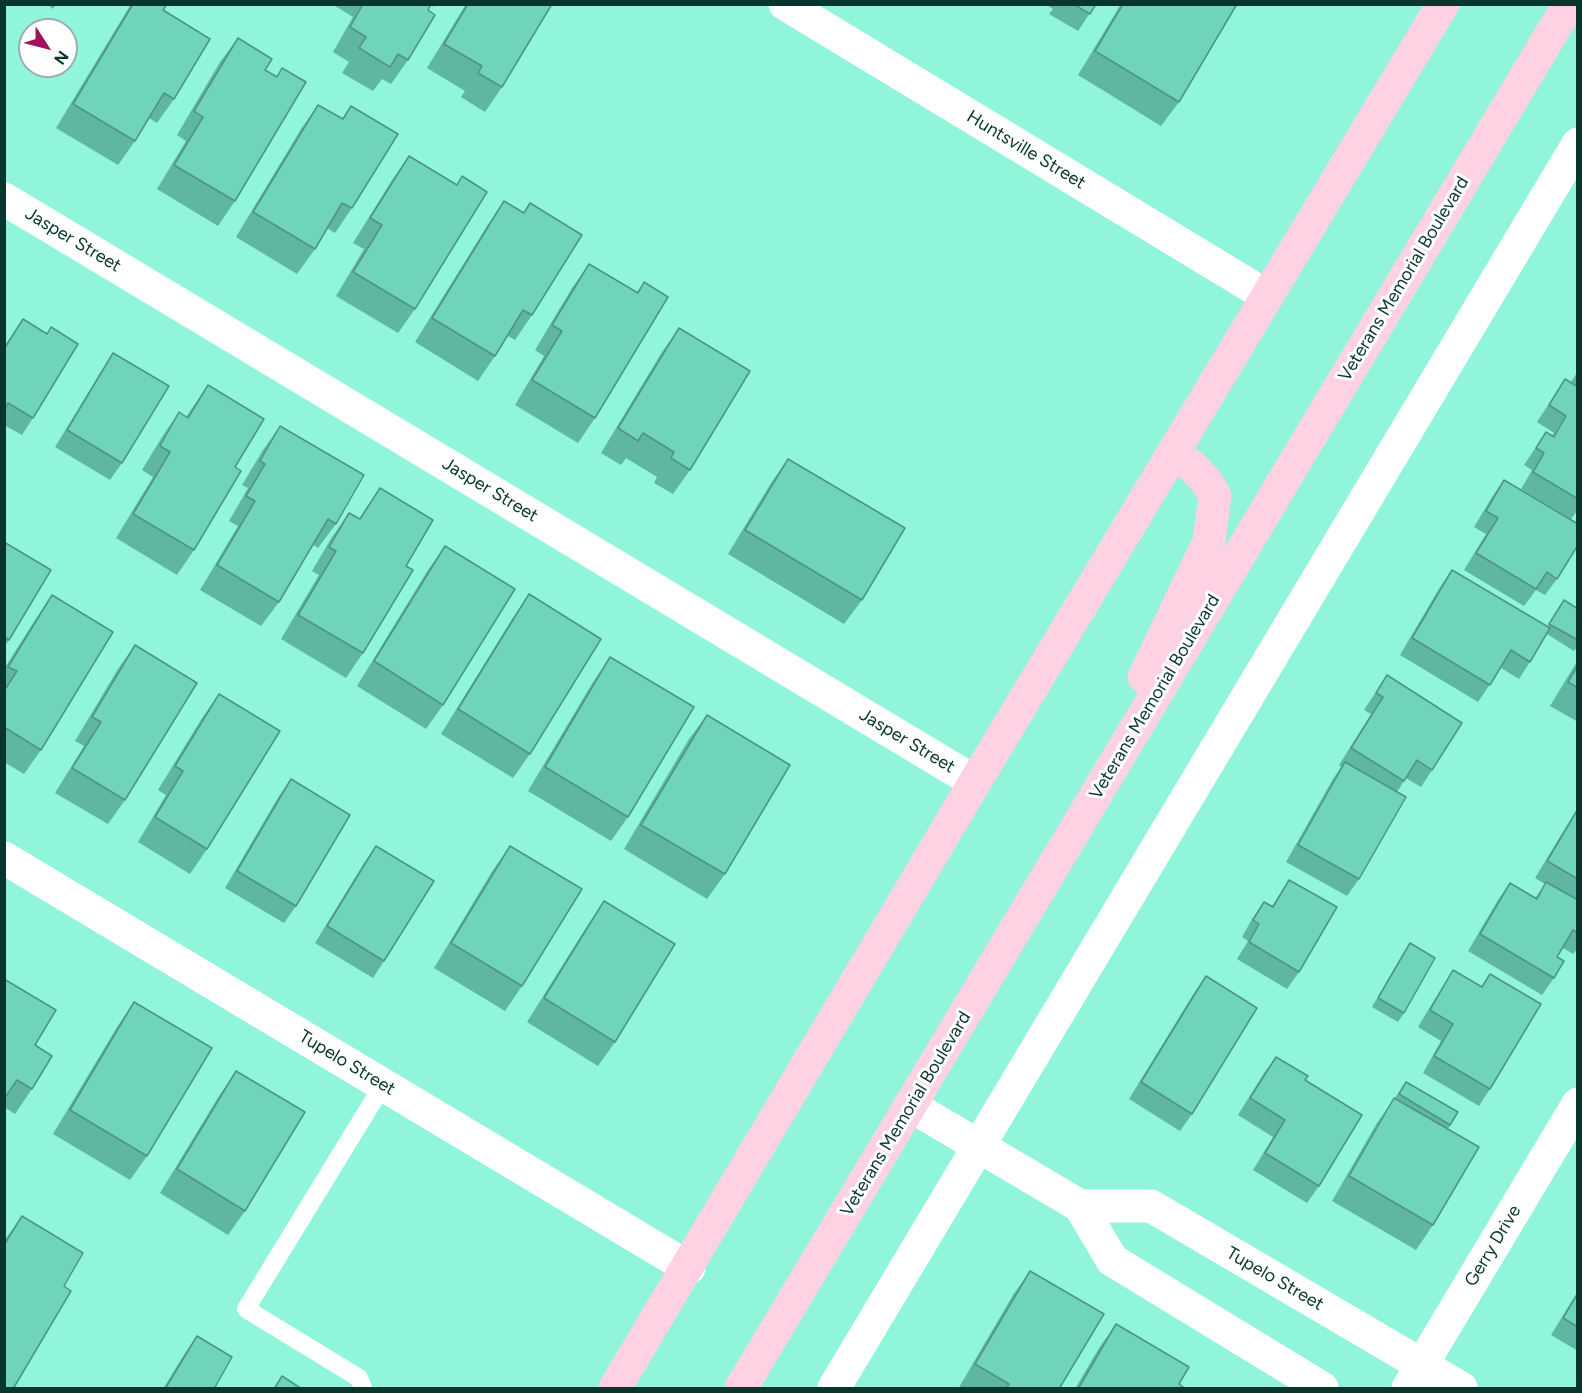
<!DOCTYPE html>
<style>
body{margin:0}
#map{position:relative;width:1582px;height:1393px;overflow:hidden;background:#90f5db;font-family:Figtree,sans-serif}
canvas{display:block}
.frame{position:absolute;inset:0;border:6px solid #08362d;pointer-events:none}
.north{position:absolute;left:18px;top:18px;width:60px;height:60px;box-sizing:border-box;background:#fff;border:2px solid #9cafab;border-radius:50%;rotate:126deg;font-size:16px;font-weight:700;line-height:24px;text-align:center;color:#08362d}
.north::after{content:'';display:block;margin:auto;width:21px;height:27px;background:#9f125d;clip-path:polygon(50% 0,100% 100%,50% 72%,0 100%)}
</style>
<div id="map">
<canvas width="1582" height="1393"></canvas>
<div class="frame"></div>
<div class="north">N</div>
</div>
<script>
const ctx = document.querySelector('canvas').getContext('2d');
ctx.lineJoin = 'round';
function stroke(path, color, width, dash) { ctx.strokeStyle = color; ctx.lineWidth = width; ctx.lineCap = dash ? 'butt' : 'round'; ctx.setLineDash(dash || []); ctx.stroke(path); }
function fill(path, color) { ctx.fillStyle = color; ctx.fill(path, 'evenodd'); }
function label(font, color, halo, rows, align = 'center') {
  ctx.font = font + ' Figtree,sans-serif'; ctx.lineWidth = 6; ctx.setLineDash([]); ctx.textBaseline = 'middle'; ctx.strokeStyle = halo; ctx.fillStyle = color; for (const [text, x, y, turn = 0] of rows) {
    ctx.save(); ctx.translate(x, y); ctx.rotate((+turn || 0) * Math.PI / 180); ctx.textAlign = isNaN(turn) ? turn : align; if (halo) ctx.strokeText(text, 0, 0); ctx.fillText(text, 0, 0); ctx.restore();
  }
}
stroke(new Path2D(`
 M363,1388L359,1378L246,1309L383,1085`), '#fff', 18);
stroke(new Path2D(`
 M785,4L1267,296
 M4,199L975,782
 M4,858L689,1268
 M911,1106L1080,1206L1112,1260L1322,1388
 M1080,1206H1151L1461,1388
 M834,1388L1578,144
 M1408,1388L1578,1104`), '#fff', 33);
stroke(new Path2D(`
 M1144,677L1209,541L1215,496L1206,481L1192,466L1172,454
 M615,1388L975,782L1443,4
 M741,1388L1569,4`), '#fed2e2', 33);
fill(new Path2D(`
 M47,4H56L53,9Z
 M131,4H167L163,10L174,99L157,123L149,118L135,141L118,165L56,128Z
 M332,4H436L434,7L431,5L428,10L408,60L391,84L382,79L373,91L342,73L349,62L333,52L353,17Z
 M466,4H552L502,87L485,112L461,97L465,91L427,68Z
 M1045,4H1096L1078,31L1049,14L1053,9Z
 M1121,4H1237L1179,102L1161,126L1078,75Z
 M238,38L265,70L276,77L282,68L235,201L218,226L157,189L186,141L177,135L220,62Z
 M318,105L342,119L351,106L352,208L335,233L327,228L315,249L297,274L236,237L301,129Z
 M409,156L456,185L462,176L415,309L398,333L336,296L364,249L353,243L392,180Z
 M504,201L523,213L530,203L532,315L515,340L508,336L495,356L478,381L415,342L487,226Z
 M589,264L637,292L644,282L595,418L578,443L515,405L544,356L535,350L572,288Z
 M23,319L47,334L51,327L33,418L22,435L4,425V347Z
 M679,328L690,470L673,494L654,483L657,477L626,458L621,465L601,453L662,352Z
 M113,353L122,463L110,480L55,447L102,370Z
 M1578,371V386L1571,382Z
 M1565,379L1578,387V510L1571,519L1521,489L1532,470L1524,465L1546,432L1552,436L1554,433L1537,422Z
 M208,385L235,467L194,550L177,575L116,538L153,477L142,470L162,437L179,412L186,417Z
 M280,426L336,524L318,548L312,544L279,602L261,626L200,590L238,526L229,521L248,488L242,485L263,450Z
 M788,459L862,600L844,624L728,554L771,483Z
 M1504,480L1557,579L1545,595L1536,590L1524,606L1464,570L1486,534L1474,527L1492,497Z
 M380,488L406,566L363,653L346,678L281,639L319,575L312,571L332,537L349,513L359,519Z
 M4,542L9,640L4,647Z
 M445,546L443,705L426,729L357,686L428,570Z
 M1452,570L1547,627L1564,600L1578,609V646L1574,651L1547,634L1530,662L1519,679L1501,668L1478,702L1400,655L1440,587Z
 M529,594L530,754L513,778L441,734L512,619Z
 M52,595L41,750L24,774L4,762V669L35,620Z
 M135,645L125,800L108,824L55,793L84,746L75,741L118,669Z
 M610,657L628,817L611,841L528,791L593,682Z
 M1578,660V722L1550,706Z
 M1387,675L1432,770L1421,787L1406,778L1397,792L1359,879L1347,896L1286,862L1333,779L1341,767L1339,765L1371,714L1364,710Z
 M219,694L207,849L190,874L138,842L166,795L158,790L202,718Z
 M707,715L725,874L707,899L624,849L689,739Z
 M291,779L296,906L284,923L225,888L279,796Z
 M1578,807V948L1573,954L1563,948L1557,957L1554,978L1542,995L1468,951L1498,900L1510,883L1535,898L1545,884L1535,878Z
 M376,846L384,961L373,978L315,943L364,863Z
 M510,846L522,986L505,1011L434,968L493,870Z
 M1289,880L1299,972L1287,989L1237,959L1248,941L1242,937L1252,919L1264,902L1272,906Z
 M604,901L615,1042L598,1066L527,1022L587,926Z
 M1410,943L1404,1013L1398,1022L1372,1007L1404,952Z
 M1453,970L1481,987L1490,974V1089L1479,1106L1423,1073L1441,1041L1418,1027L1442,987Z
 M1206,976L1192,1114L1180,1131L1129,1099L1194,993Z
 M4,979L35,1045L32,1089L15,1114L4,1107Z
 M134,1002L147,1156L130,1180L53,1134L117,1027Z
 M1276,1057L1319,1186L1307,1203L1253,1170L1273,1137L1238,1115L1264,1073Z
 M236,1071L245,1211L228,1235L160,1193L219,1096Z
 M1406,1082L1458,1112L1448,1129L1433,1225L1416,1250L1332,1201L1377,1123Z
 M22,1216L64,1286L13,1389H4V1241Z
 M1030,1271L1059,1389H958L1013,1295Z
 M1578,1291V1351L1551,1335Z
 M1116,1324L1179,1384L1186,1389H1075L1099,1348Z
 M197,1336L214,1389H163L185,1353Z`), '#5fb6a1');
const building = new Path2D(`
 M133,4H167L163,10L210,39L174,99L164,93L135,141L73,104Z
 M363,4H431L428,10L435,15L408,60L398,54L390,67L359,48L366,37L350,27Z
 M468,4H552L502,87L478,73L482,66L444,44Z
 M1073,4H1096L1090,14Z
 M1123,4H1237L1179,102L1095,51Z
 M238,38L272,59L265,70L277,77L282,68L306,82L235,201L174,165L203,117L194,111Z
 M318,105L343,119L351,106L398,134L352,208L342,203L315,249L253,212Z
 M409,156L457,185L462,176L487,192L415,309L353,272L382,225L370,218Z
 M504,201L524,213L530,203L582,235L532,315L523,310L495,356L432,318Z
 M589,264L638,293L644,282L668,297L595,418L532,380L562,331L552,325Z
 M23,319L47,334L51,327L78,344L33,418L8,403L4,410V349Z
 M679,328L750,371L690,470L671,458L674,452L643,433L638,441L618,428Z
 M113,353L169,386L122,463L67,430Z
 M1565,379L1578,387V499L1533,472L1544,453L1536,448L1546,432L1554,437L1566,416L1549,405Z
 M208,385L264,419L235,467L241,471L194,550L133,514L170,452L160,446L179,412L188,418Z
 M280,426L364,475L336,524L328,519L279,602L217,565L255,501L246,496L265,464L260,461Z
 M788,459L905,528L862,600L745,530Z
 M1504,480L1578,524V545L1557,579L1547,572L1536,589L1476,553L1498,518L1486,511Z
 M380,488L433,520L406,566L413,570L363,653L298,615L336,551L329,547L349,513L360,519Z
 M4,542L51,570L9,640L4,637Z
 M445,546L515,589L443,705L374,661Z
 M1452,570L1550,628L1530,662L1511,650L1490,685L1412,638Z
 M529,594L601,639L530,754L458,709Z
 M52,595L113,632L41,750L4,727V691L17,671L8,667Z
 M1564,600L1578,609V640L1549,624Z
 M135,645L197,683L125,800L72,768L101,722L92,717Z
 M610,657L694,707L628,817L545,767Z
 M1578,665V688L1568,682Z
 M1387,675L1462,723L1432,770L1417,760L1404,781L1351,748L1383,697L1376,693Z
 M219,694L280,731L207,849L155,817L183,771L175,766Z
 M707,715L790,765L725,874L641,825Z
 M1345,762L1406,797L1359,879L1298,845Z
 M291,779L350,815L296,906L237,871Z
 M1578,809V879L1547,861Z
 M376,846L434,881L384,961L327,926Z
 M510,846L582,889L522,986L451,943Z
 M1289,880L1337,907L1299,972L1249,942L1259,924L1253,920L1264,902L1273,907Z
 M1546,882L1578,900V933L1573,930L1557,957L1564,961L1554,978L1480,934L1510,883L1537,899Z
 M604,901L675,944L615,1042L544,998Z
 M1410,943L1435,958L1404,1013L1378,998Z
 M1453,970L1482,987L1490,974L1541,1004L1490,1089L1434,1056L1453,1024L1430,1010Z
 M1206,976L1257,1008L1192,1114L1141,1082Z
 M4,979L56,1010L35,1045L52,1056L32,1089L17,1080L4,1099Z
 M134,1002L212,1048L147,1156L70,1110Z
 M1276,1057L1308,1076L1305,1080L1362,1115L1319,1186L1265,1153L1285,1120L1250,1098Z
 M236,1071L305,1112L245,1211L177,1169Z
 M1406,1082L1458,1112L1450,1125L1399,1094Z
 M1394,1098L1479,1147L1433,1225L1349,1176Z
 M22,1216L83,1253L64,1286L71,1291L13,1389H6L4,1387V1245Z
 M1030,1271L1104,1314L1059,1389H1006L1009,1384L975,1364Z
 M1578,1293V1327L1563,1318Z
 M1116,1324L1189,1367L1179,1384L1186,1389H1078Z
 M197,1336L232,1357L214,1389H165Z
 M282,1376L302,1389H274Z`);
fill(building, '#6fd4bb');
stroke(building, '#4e9483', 1.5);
label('18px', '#08362d', '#fff', [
 ["Huntsville Street",1026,150,31],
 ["Jasper Street",73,240,31],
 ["Veterans Memorial Boulevard",1404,279,-59],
 ["Jasper Street",490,490,31],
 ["Veterans Memorial Boulevard",1155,697,-59],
 ["Jasper Street",907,741,31],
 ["Tupelo Street",347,1063,31],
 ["Veterans Memorial Boulevard",906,1114,-59],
 ["Gerry Drive",1493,1246,-59],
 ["Tupelo Street",1275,1279,30]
]);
</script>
